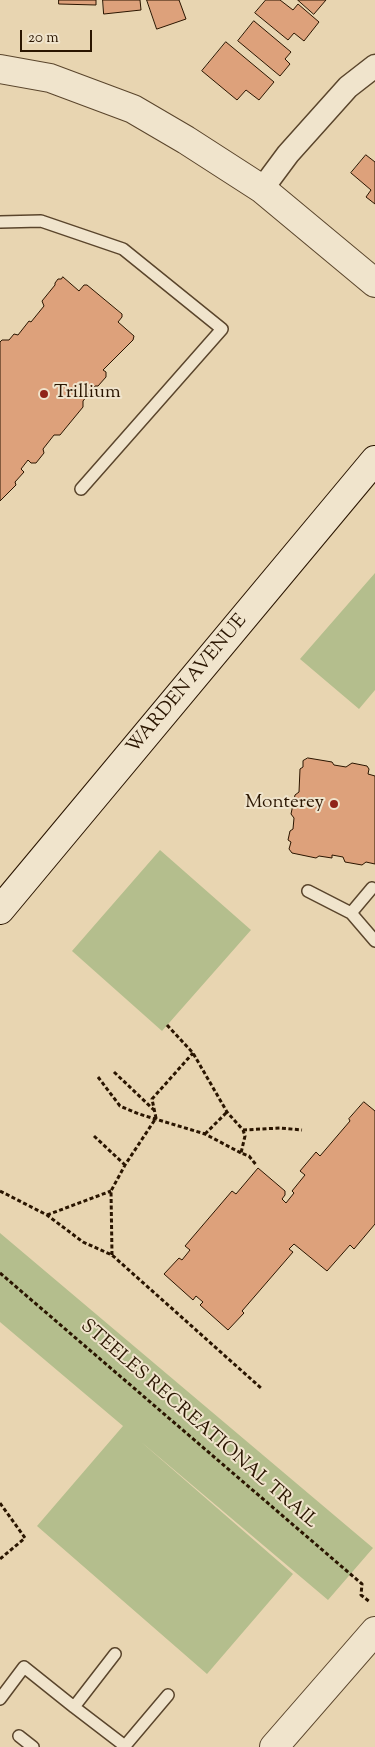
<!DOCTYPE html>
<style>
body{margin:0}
#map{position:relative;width:375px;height:1747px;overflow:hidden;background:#e8d5b1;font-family:"Sorts Mill Goudy",serif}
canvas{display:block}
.scale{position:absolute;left:20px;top:30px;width:72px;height:22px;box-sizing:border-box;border:2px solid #2a1500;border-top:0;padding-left:6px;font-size:15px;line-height:18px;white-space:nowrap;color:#2a1500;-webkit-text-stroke:4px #f0e4cc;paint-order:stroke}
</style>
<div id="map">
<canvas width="375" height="1747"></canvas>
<div class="scale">20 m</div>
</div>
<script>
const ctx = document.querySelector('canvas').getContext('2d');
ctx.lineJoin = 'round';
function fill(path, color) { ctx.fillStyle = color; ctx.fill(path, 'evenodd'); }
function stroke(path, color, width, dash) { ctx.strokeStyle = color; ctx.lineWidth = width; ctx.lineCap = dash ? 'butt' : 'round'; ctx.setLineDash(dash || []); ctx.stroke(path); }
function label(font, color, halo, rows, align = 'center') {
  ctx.font = font + ' "Sorts Mill Goudy",serif'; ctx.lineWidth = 4; ctx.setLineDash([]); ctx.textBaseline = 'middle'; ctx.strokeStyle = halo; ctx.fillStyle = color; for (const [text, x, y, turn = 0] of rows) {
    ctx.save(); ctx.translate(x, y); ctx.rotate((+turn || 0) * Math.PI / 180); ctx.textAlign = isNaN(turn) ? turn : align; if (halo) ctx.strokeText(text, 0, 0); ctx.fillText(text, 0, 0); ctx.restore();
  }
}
fill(new Path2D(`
 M375,573V690L359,709L300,659Z
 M160,850L251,930L162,1031L72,951Z
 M0,1233L373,1548L328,1600L140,1441L293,1574L207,1674L37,1526L123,1426L0,1322Z`), '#b4be8d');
const building = new Path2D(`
 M59,0H96V5L59,4Z
 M103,0H140L141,10L104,14Z
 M147,0H179L186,19L157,29Z
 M266,0H280L293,10L298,4L319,22L304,41L294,33L288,40L255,13Z
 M298,0H326L314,14Z
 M254,21L291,52L285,59L290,64L280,76L238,41Z
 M226,42L274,82L259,100L246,90L237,100L202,71Z
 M366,155L375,162V204L366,197L371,190L351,173Z
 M63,277L79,291L84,285H87L122,314V317L118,322L134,336L133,340L103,370L106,372V377L98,386H95L83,401V407L60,435H54L43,449L44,453L36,463H31L28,460L21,469L24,472L15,482L16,485L0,501V342L2,340H9L14,334L18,335L29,321L31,322L44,306L42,301L55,285V283L58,279H61Z
 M308,758L332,762L334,765L346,767L352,763L367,766L369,769L368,774L375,776V864L366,862L362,865L345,862L343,857L332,855V858L319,856L316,858L292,853L289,849L291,842L288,840L290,831L293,829L294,818L291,814L295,795L299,792L300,769L303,767V761Z
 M364,1102L375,1111V1224L354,1249L350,1245L327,1271L294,1244L289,1249L293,1252L242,1311L244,1313L228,1330L200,1305L203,1302L196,1296L193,1300L164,1274L179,1258L182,1260L190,1250L185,1246L232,1191L236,1194L258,1168L285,1191V1195L282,1199L286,1203L294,1193L292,1191L305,1175L300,1171L316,1152L320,1156L350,1121L349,1119Z`);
fill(building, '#dda17b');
stroke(building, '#2a1500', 1);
const service = new Path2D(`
 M0,222L41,221L123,249L222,329L81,489
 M308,891L351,913L372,888
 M351,913L375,941
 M115,1654L74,1707L125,1746
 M0,1699L24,1667L74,1707
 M19,1736L33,1747
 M124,1747L168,1695`);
const minor = new Path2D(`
 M262,189L288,154L348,87L375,66`);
const tertiary = new Path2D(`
 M0,69L50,78L133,109L186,140L262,189L375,283
 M274,1747L375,1631`);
const secondary = new Path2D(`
 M0,910L375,460`);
stroke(service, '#5a452c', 14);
stroke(minor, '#5a452c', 25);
stroke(tertiary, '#5a452c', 30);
stroke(secondary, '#2a1500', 30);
stroke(new Path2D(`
 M167,1025L193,1053L227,1112L243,1130L245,1136L241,1153L249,1156L257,1166
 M114,1072L154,1110
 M98,1077L120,1106L139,1114L205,1134L241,1153
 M243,1130L280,1128L302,1130
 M205,1134L227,1112
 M94,1136L125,1165
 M0,1191L47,1215L83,1242L112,1255L261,1388
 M47,1215L111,1191
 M112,1255L111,1191L125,1165L156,1118L152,1099L193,1053
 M0,1273L362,1584L361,1595L370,1602
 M0,1503L25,1538L0,1559`), '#2a1500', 3, [4, 2.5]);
stroke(service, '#f0e4cc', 11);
stroke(minor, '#f0e4cc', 22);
stroke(tertiary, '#f0e4cc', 28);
stroke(secondary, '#f0e4cc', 28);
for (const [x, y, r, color] of [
 [44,394,5,"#8f2418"],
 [334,804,5,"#8f2418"]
]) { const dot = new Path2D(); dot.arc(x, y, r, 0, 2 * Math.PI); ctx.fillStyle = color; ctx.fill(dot); stroke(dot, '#f0e4cc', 2); }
label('19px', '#2a1500', '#f0e4cc', [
 ["Trillium",54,394],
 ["Monterey",324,804,"right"]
], 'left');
label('19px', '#2a1500', '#f0e4cc', [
 ["WARDEN AVENUE",188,685,-50],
 ["STEELES RECREATIONAL TRAIL",198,1425,41]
]);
</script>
